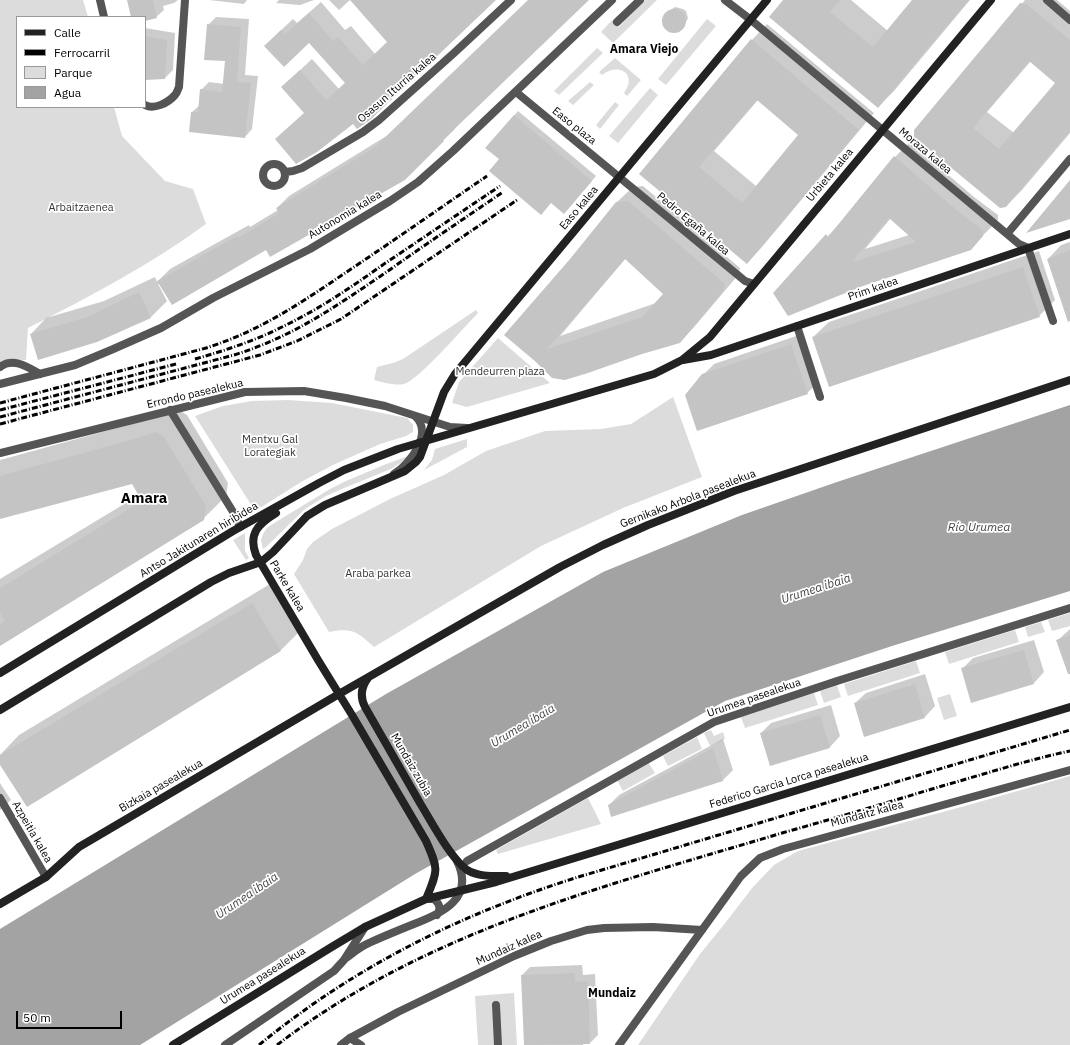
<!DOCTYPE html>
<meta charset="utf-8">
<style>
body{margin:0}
#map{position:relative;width:1070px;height:1045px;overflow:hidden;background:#fff;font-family:"IBM Plex Sans",sans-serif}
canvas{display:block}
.legend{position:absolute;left:16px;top:16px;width:130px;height:92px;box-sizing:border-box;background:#fff;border:1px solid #999;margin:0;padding:5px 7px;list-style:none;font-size:12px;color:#000}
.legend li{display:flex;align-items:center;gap:8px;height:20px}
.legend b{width:20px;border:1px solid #999}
.scale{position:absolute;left:16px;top:1011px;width:106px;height:18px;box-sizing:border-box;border:2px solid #000;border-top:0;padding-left:5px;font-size:12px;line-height:14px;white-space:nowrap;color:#000;-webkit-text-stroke:3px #fff;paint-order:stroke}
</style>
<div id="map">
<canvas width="1070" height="1045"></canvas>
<ul class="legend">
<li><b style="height:5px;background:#222"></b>Calle</li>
<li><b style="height:5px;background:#000"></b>Ferrocarril</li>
<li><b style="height:11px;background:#dcdcdc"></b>Parque</li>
<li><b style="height:11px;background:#a3a3a3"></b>Agua</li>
</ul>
<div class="scale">50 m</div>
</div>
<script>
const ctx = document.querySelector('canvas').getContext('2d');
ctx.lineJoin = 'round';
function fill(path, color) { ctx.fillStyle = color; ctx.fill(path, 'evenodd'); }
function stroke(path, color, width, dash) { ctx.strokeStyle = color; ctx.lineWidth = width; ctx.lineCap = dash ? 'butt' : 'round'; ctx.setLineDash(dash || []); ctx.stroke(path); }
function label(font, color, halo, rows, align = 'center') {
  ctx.font = font + ' "IBM Plex Sans",sans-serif'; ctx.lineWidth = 3.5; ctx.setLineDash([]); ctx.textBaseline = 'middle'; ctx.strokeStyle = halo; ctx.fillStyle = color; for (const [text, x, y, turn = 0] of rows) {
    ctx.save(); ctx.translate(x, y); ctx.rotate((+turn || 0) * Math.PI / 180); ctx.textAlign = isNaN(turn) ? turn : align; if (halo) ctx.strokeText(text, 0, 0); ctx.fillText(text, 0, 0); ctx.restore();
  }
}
fill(new Path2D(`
 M0,0H83L88,17H17V107H114L122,136L165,181L193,189L206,224C150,265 89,297 28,328L26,360L6,361L0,364Z
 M645,0H657L613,43L601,32L612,20L619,27Z
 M707,19L716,26L666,85L658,79Z
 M597,48L603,53L559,95L554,91Z
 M615,58L641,80L627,96L624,93C638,74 619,62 602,75L599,72Z
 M590,82L594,85L573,105L568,101Z
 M650,88L658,95L618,143L609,136Z
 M615,102L619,105L600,129L596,125Z
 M476,310L478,313C464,327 419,380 404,384C394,386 383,382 374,380L377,367L393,363L403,359Z
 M498,338L550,383L467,407L452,403L459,382Z
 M673,397L702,477L623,508L541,546L374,647C358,632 352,627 329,632L294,574L303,560L307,549L313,542L332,529L390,499L444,475L486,451L545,431L601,429L631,424Z
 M288,400L332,403L407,418L413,425V432L406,436L380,444L335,464L301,482L255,511L195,416L223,406L252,401Z
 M467,439V447L424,470L432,460L435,449Z
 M408,456V458L391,469L344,488L326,496L305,509L266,547L263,549L261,540L263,534L267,528L271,525L330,489L346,481L384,465Z
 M245,533V551L249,558L246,560L233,540Z
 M1070,613V626L1052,631L1048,620Z
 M1041,622L1045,632L1028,637L1025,627Z
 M1015,630L1019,642L949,664L945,652Z
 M916,661L920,673L848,696L844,684Z
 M837,685L841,697L824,703L820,691Z
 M814,693L818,705L745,728L741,717Z
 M950,694L957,716L944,720L937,698Z
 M711,730L714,736L723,732L725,739L710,746L704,733Z
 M697,737L702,749L668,766L663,756Z
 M648,762L655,773L623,791L617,780Z
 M1070,776V1045H638L700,954L722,927L753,887L774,865L798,851L965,806Z
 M588,798L601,824L498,854L496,850Z
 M514,993L517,1045H478L475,996Z`), '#dcdcdc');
fill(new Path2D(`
 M1070,405V591L892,646L725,701L415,874L140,1045H0V929L386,694L603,572L742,515L837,482Z`), '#a3a3a3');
fill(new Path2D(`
 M128,0H178L174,3L163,6L164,10L156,17L145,20V17H132Z
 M209,0H247L244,4Z
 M279,0H314L300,5L276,3Z
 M329,0H350L339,10Z
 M378,0H495L353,123L276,139L305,113L282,87L312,59L339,89L346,82L309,41L277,34L293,19L297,23L321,2L345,30L351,26L375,54L388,42Z
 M529,0H587L454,128L455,129L404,179L267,249L160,283L158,284L167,301L151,317L97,341L31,334L46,318L104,301L155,277L157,282L170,269L249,225L250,227L278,210L277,208L289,196L388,135Z
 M785,0H851L888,31L913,0H970L894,91L878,107Z
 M1025,0H1057L1070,11V133L1022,190L1006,206L915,136ZM1031,61L1057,82L1014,133L987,112Z
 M675,7L683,9L686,11L688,18L683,28L674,32L667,29L663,21L666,13Z
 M216,17L249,19L245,75L258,76L252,129L245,137L192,112L200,105L201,90L209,82L224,84L226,60L208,25Z
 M767,24L874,113L762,247L747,263L640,174L752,40ZM758,100L799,135L756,186L714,151Z
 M145,28L175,33L173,70L165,78L145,79Z
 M518,111L596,176L568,209L551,202L487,148Z
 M910,142L974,197L998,215V220L970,249L774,294L842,221L895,157ZM891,218L909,235L865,249Z
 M643,186L740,268L739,274L695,326L680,342L537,362L571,260L617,202L633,187ZM626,258L664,294L656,303L560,336Z
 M1070,242V306L1048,259L1061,245Z
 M1039,251L1055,300L1039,316L813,337L829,322Z
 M802,334L818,383L807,393L703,375L714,364Z
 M179,410L187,415L228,483L226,496L203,519L0,645V579L139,495L133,483L0,518V460L146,420Z
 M275,581L303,628L281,650L27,806L0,763V755L19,735Z
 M1070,629V673L1058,640Z
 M1034,640L1044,672L1034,683L962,669L973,658Z
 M925,674L935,706L925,717L865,735L855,703L866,693Z
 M831,705L840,736L830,747L771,765L761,733L771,723Z
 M723,739L733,770L722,781L609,805L619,795Z
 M0,783L11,800L0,810Z
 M582,965L583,975L595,974L598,1035L590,1043H583V1045H525L522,975L530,967Z`), '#0003');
fill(new Path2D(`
 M127,0H153L157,18L145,21V17H131Z
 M350,0H496L370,120L357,129L353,124L317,152L296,164L275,139L304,113L281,87L300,70L326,100L345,83L309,43L284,67L264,46L281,30L285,34L309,13L333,41L338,37L363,65L387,42Z
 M528,0H589L443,140L444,141L405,180L270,257L266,250L172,305L157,281L237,236L238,238L279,213L276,208L375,147Z
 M783,0H840L830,12L873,47L912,0H969L927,49L878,108L769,17Z
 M1020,3L1026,4L1070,40V131L1006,207L1000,208L914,137V130ZM1029,61L1055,83L999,149L973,128Z
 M662 21a12 12 0 1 1 24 0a12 12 0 1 1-24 0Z
 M207,24L241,27L237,82L251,83L245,138L189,132L191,112H198L200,89L222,92L225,61L204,60Z
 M145,36L167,40L165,79L145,80Z
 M751,39L859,130L747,264L639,174ZM757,100L798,135L742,203L699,167Z
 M514,115L592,181L564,214L551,203L541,215L489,171L499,159L485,148Z
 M894,156L959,212L983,230V236L971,250L863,286L788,316L773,293L826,234L828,237ZM889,218L916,242L852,262Z
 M1070,180V219L1026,233Z
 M628,201L725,284L724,290L680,343L642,354L588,373L565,380L552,378L536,362L504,335L570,259L616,202ZM625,259L663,294L642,317L547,349Z
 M1070,250V321L1068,322L1047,259Z
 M1023,267L1040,317L829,387L812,337Z
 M139,292L151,318L97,342L38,360L30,334L87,317Z
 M791,344L808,394L697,431L685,395L702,374Z
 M156,432L164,437L206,506L204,520L0,646V624L5,621L0,613V588L142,501L132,484L0,519V476L123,442Z
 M252,603L281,651L27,807L0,765V755Z
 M1070,635V674H1068L1056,640Z
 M1024,650L1034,684L971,703L961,668Z
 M915,684L925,718L864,737L854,703Z
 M820,715L830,748L770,766L760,733Z
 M713,748L723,781L611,817L608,805Z
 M575,973V982L588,981L590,1044L524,1045L521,975Z`), '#c4c4c4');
stroke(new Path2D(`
 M617,22L640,0
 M496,1005L498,1045
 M350,1038L361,1045
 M619,1045L702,930`), '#555', 8);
stroke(new Path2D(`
 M100,0L104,17
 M725,0L751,20L1019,244L1028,248L1053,321
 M1047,0L1070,20
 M516,92L739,276L745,281L754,284
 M145,105C154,110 168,103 175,95C177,93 178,89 179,87L185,0
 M263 175a11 11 0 1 1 22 0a11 11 0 1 1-22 0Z
 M285,172L293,171L302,168L363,132L379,120L454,53L511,0
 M1007,234L1070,159
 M797,326L820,397
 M0,367C13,357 28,367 40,374
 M0,384L75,365L111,350L161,328L213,298L310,249L390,201L418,182L453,151L612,0
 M170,410L235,515L240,527
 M0,453L245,392L304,391L346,398L385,406L450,427L467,428
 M394,474C410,464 434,433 415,416
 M0,798L46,877
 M467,861L714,722L837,681L1070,608
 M427,899H434C440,904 441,909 437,915
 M346,958C353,953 361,946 369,943C384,936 399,930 414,924C443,913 475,898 457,861
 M225,1045L334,971L344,960L365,927
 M341,1045L350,1038L398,1012L514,956L551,941L587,930L604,928L653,927L702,930L741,876L760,858L783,849L1070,770`), '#555', 8);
stroke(new Path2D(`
 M683,360L711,355L1070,234
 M276,513C258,524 248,534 256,555L318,660L352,715L426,841C439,870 438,870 426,899
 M0,673L233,531L319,483L344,470L398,449L654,374L682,360L710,337L991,0
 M368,678C361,687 360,697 365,707C383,739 402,771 420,803C431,821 451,859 467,870C479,877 493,876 506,876
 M0,710L211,582L229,573L261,562L273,552L307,516L325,505L405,471L416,462L420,457L444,392L455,374L767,0
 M0,904L46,877L79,847L339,694L560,567L603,545L648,525L734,491L1070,380
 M173,1045L330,948L365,927L426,899L496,882L1070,707`), '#222', 8);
stroke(new Path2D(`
 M195,359C227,350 257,340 286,325C321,308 353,286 384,264C423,238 461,212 500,186
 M0,403L206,348C263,330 305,300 354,267C399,237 443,206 487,176
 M0,410L176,364
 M0,417L234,355C293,337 338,305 388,271C426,244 465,218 503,192
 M0,424L260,355L297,341L341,319L517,200
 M259,1045C354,967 459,915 575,878L1070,730
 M277,1045C426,931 605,886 782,833C836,818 889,802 942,786C985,774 1027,760 1070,751`), '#000', 3, [6, 2, 1, 2]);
label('11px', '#000', '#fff', [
 ["Osasun Iturria kalea",397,88,-41],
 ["Easo plaza",574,126,39],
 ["Moraza kalea",925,151,40],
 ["Urbieta kalea",830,175,-50],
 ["Easo kalea",579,208,-50],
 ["Autonomia kalea",345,215,-31],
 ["Pedro Egaña kalea",693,224,40],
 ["Prim kalea",873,289,-19],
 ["Errondo pasealekua",195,394,-13],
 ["Gernikako Arbola pasealekua",688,499,-21],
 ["Antso Jakitunaren hiribidea",199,540,-31],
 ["Parke kalea",287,586,59],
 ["Urumea pasealekua",754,698,-19],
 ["Mundaiz zubia",411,765,60],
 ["Federico Garcia Lorca pasealekua",789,781,-17],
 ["Bizkaia pasealekua",161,786,-30],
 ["Mundaitz kalea",867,814,-15],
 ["Azpeitia kalea",32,832,60],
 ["Mundaiz kalea",509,948,-24],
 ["Urumea pasealekua",263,976,-32]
]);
label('11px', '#333', '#fff', [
 ["Arbaitzaenea",81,208],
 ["Mendeurren plaza",500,372],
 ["Mentxu Gal",270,440],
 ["Lorategiak",270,453],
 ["Araba parkea",378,574]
]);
label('bold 12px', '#000', '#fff', [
 ["Amara Viejo",644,50],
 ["Mundaiz",612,994]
]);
label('italic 12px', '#444', '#fff', [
 ["Río Urumea",979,528],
 ["Urumea ibaia",816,589,-18],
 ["Urumea ibaia",523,726,-31],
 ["Urumea ibaia",247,896,-34]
]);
label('bold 15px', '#000', '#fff', [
 ["Amara",144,499]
]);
</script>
